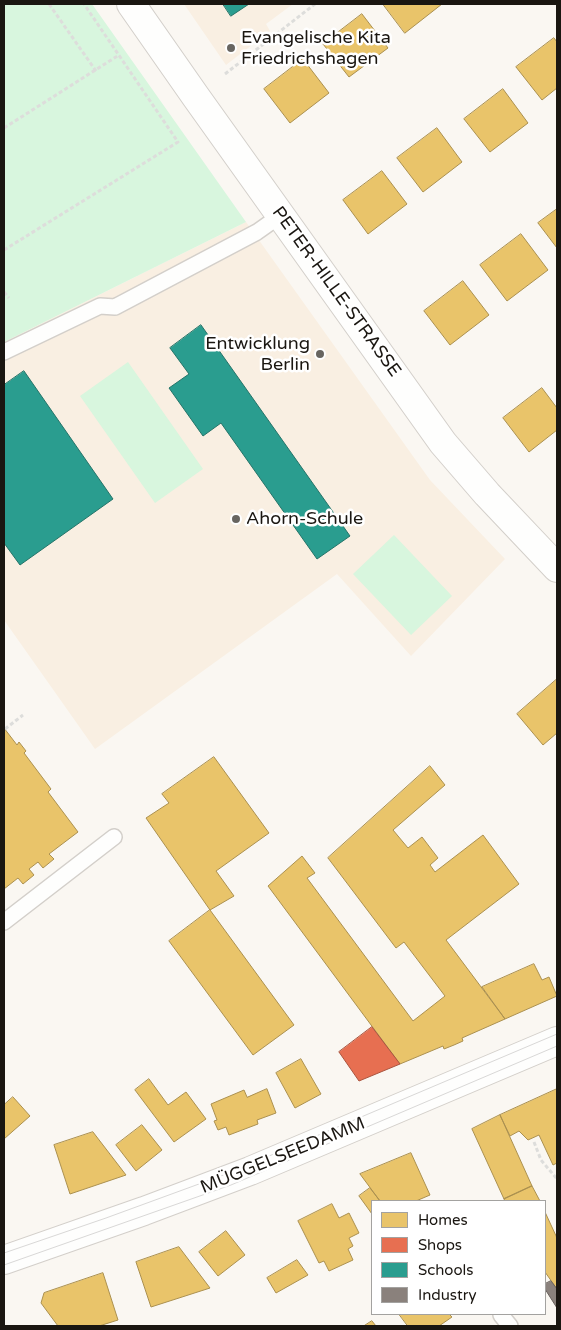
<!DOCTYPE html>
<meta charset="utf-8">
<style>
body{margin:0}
#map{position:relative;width:561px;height:1330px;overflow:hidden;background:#faf7f2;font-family:"Varela Round",sans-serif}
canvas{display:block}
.frame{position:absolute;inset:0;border:5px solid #1a1611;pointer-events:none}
.legend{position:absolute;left:371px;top:1200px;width:175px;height:115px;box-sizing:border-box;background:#fff;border:1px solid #a3a2a0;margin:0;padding:6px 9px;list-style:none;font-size:15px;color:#1a1611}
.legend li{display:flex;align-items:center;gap:10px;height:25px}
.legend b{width:25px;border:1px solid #a3a2a0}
</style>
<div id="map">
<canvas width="561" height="1330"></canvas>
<div class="frame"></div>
<ul class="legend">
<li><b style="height:14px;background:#e9c46a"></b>Homes</li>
<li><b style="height:14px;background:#e76f51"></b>Shops</li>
<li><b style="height:14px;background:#2a9d8f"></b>Schools</li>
<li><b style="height:14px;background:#8a817c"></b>Industry</li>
</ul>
</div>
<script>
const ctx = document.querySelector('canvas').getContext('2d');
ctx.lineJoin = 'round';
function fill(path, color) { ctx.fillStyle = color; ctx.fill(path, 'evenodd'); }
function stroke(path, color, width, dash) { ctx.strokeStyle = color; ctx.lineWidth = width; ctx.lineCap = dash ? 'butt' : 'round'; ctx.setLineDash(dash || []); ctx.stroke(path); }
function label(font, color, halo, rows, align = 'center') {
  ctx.font = font + ' "Varela Round",sans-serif'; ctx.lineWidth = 5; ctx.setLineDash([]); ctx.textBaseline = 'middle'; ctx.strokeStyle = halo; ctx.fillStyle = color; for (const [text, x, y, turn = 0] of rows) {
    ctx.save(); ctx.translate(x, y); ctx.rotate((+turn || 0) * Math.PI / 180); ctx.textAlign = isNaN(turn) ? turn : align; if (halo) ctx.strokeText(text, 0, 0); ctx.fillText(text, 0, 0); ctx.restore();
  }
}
fill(new Path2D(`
 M184,4H293L266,24L270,31L226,65Z
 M246,222L430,480L505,559L411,656L337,574L95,749L4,620V342Z`), '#f9efe2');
fill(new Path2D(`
 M4,4H92L246,222L4,342Z
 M128,362L203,469L155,503L80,396Z
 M394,535L452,596L411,635L353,574Z`), '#d8f6de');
const homes = new Path2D(`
 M383,4H442L405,33Z
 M362,14L388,48L349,77L323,44Z
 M554,38L557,42V88L542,100L516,67Z
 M303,59L329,93L290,123L264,89Z
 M503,89L528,123L490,152L464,119Z
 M437,128L462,162L423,192L397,158Z
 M382,171L407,204L368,234L343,200Z
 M557,209V248L538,223Z
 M521,234L548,270L507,301L480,265Z
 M463,281L489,315L450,345L424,311Z
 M542,388L557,408V430L529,452L503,418Z
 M557,679V733L543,745L517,714Z
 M4,728L17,745L19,742L26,751L24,753L51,789L48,792L78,832L49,854L54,859L43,868L38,862L29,869L34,875L23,884L18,878L4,889Z
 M214,757L269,833L216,871L234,896L210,910L146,818L169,803L162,794Z
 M430,766L445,785L393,830L408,848L422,837L438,858L430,865L435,872L483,835L519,884L446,940L505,1019L462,1038L463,1041L454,1045L444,1049L443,1046L400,1064L268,886L302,856L315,873L307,878L413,1021L445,996L404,942L396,948L328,858Z
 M210,910L294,1025L253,1055L169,941Z
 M534,964L542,980L549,977L557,996L505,1019L482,987Z
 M301,1059L321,1094L295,1108L276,1073Z
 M149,1079L168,1105L186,1092L206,1119L174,1142L135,1090Z
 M267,1089L276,1113L257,1120L258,1124L229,1135L226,1127L218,1130L214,1121L217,1120L211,1104L244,1090L247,1097Z
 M557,1089V1163L553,1165L539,1135L528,1140L519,1131L510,1136L500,1115Z
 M13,1097L30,1116L4,1139V1105Z
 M500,1115L532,1186L504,1199L472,1129Z
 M142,1125L162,1150L136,1171L116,1145Z
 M93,1132L126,1175L70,1194L54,1145Z
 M411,1153L430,1195L416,1201H380L360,1174Z
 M532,1186L540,1201H505L504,1199Z
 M370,1188L380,1201H372V1214L359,1196Z
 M332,1204L339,1218L349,1213L359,1233L349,1238L353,1246L348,1249L353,1260L329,1271L324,1261L319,1263L298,1221Z
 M545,1212L557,1238V1289L545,1272Z
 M226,1231L245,1255L218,1276L199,1252Z
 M179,1247L210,1288L151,1307L136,1262Z
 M297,1260L308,1275L276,1293L267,1278Z
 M103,1273L118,1320L99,1326H58L41,1303L44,1293Z
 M399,1314H449L452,1317L439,1326H408Z
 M372,1321L376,1326H364Z`);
fill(homes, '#e9c46a');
stroke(homes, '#ab904f', 1);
const shops = new Path2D(`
 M372,1027L400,1064L359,1081L339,1052Z`);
fill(shops, '#e76f51');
stroke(shops, '#aa543e', 1);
const schools = new Path2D(`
 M223,4H249L231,16Z
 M201,325L350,536L317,559L221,423L203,436L169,388L189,374L170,348Z
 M24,371L113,499L20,565L4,543V385Z`);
fill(schools, '#2a9d8f');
stroke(schools, '#257469', 1);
const industry = new Path2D(`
 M551,1281L557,1289V1308L545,1289V1284Z`);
fill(industry, '#8a817c');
stroke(industry, '#68615c', 1);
const lane = new Path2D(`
 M4,352L100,306L115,307L257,232L281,215
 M4,922L114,837
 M501,1315L510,1326`);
const street = new Path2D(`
 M131,4L196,97L443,443L487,494L557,568`);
const secondary = new Path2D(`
 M4,1260L144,1211L250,1171L557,1041`);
stroke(lane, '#d3cfca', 18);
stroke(street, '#d3cfca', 30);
stroke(secondary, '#d3cfca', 30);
stroke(new Path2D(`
 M49,4L96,71
 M225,74L315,4
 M4,128L119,55
 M4,250L178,142L84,4
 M4,292L9,298
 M5,729L23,715
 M534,1142L541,1160L557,1179`), '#dddddb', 3, [4, 2.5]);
stroke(lane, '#fefefd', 15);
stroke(street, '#fefefd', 28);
stroke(secondary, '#fefefd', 28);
stroke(new Path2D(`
 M4,1253L106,1218L229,1173L557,1034
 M4,1265L231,1185L557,1046`), '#d9d8d7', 1);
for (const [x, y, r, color] of [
 [231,48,5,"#686560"],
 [320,354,5,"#686560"],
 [236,519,5,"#686560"]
]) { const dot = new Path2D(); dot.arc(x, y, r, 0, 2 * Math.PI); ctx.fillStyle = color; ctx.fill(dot); stroke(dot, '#fff', 2); }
label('18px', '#1a1611', '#fff', [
 ["Evangelische Kita",241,38],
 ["Friedrichshagen",241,59],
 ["Entwicklung",310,344,"right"],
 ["Berlin",310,365,"right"],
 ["Ahorn-Schule",246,519]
], 'left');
label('18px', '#1a1611', '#fff', [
 ["PETER-HILLE-STRASSE",336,292,54],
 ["MÜGGELSEEDAMM",283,1156,-22]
]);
</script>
